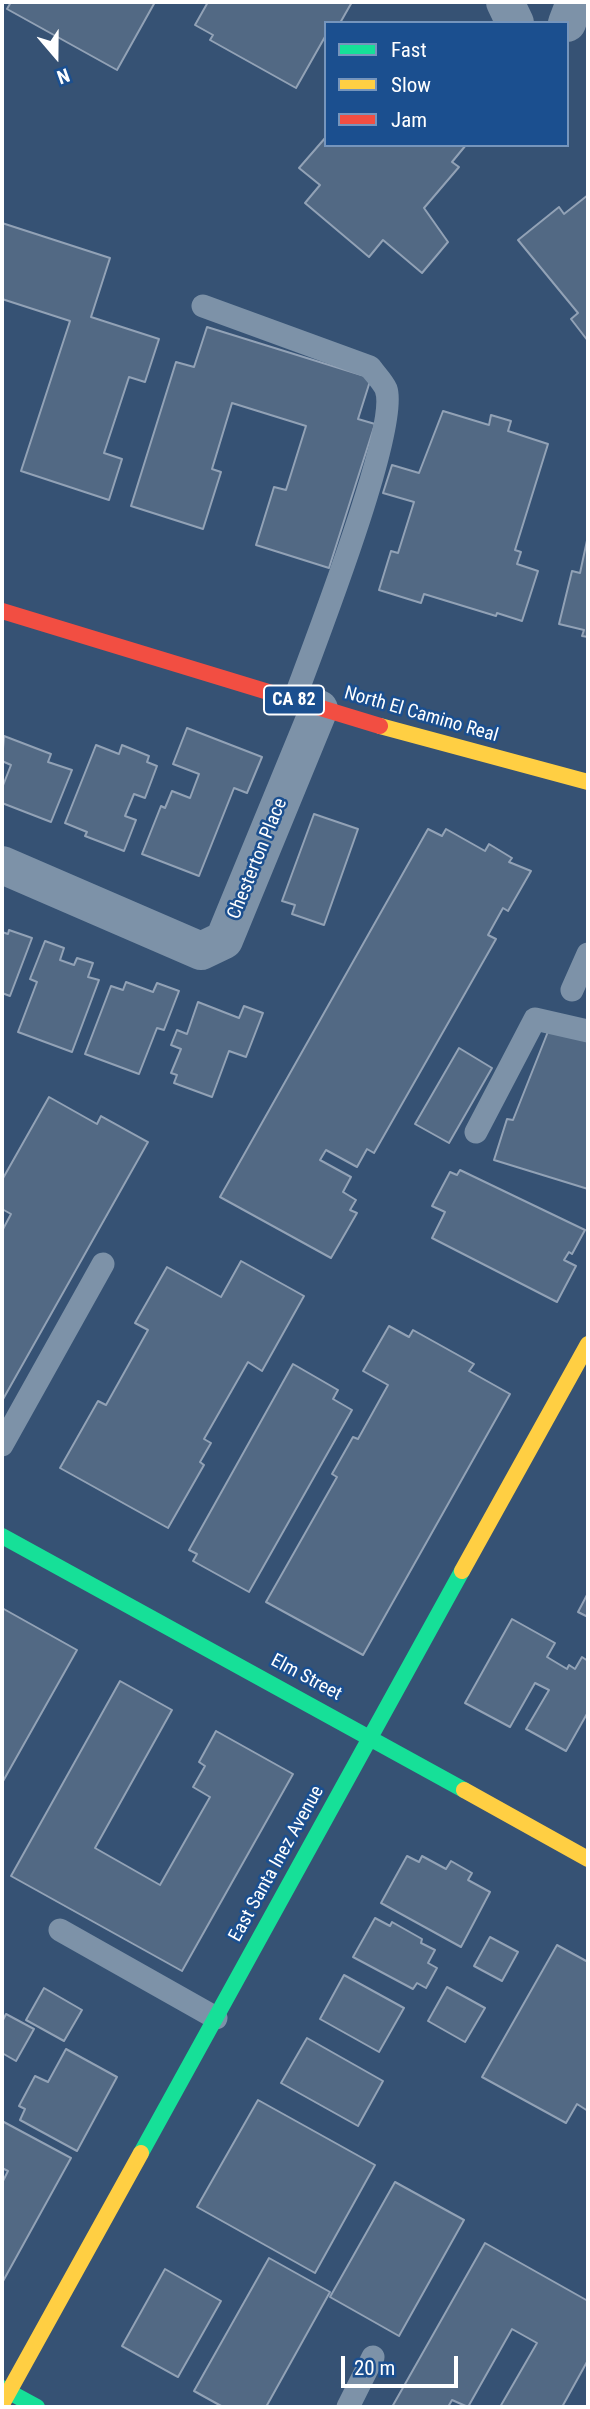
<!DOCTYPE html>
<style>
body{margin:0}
#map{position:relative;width:590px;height:2409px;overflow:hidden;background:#365274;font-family:"Roboto Condensed",sans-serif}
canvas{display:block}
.frame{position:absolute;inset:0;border:4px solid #fff;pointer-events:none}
.legend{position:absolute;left:324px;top:21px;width:245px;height:126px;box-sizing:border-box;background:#1b4f8f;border:2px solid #7695bc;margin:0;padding:9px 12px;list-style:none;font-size:21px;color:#fff}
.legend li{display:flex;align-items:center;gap:14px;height:35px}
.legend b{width:35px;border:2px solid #7695bc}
.north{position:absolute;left:21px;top:21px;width:70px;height:70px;-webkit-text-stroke:5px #1b4f8f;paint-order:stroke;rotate:160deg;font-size:19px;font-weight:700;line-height:28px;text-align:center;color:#fff}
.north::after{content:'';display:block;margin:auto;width:24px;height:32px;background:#fff;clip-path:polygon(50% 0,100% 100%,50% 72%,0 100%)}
.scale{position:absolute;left:341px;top:2356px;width:117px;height:32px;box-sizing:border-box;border:4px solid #fff;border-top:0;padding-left:9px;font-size:21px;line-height:24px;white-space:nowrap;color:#fff;-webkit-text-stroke:5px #1b4f8f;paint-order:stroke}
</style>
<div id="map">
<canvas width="590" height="2409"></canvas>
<div class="frame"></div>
<ul class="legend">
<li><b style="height:9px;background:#16e098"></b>Fast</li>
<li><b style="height:9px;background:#ffcf43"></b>Slow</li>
<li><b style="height:9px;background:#f24e42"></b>Jam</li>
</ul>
<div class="north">N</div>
<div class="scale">20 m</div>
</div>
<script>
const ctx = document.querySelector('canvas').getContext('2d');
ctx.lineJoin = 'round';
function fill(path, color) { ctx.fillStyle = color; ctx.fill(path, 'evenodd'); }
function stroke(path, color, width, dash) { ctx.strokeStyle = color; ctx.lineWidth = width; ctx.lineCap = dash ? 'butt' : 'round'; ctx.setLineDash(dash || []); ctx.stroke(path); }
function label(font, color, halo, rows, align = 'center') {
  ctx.font = font + ' "Roboto Condensed",sans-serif'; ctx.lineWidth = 5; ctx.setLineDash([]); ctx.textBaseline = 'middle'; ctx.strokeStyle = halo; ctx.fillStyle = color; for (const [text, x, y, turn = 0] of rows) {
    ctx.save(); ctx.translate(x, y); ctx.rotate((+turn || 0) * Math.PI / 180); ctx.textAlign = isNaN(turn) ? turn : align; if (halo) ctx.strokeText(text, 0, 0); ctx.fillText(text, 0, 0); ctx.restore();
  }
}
const building = new Path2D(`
 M11,2H155L117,70L7,9Z
 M208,2H352L340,23H326V35L296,88L210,40L213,35L195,25Z
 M326,137V145H466L452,162L459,167L424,208L448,242L422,273L383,240L369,257L305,203L320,185L299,168Z
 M588,195V341L571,319L578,313L518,240L559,207L564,214Z
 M2,223L110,258L91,317L159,339L145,382L129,377L104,453L122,459L109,500L21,471L70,321L2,299Z
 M207,327L371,378L358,419L375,424L329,568L256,545L274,487L286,490L306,426L232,403L212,469L221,472L203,529L131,506L176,362L194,367Z
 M443,411L489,425L491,415L511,421L508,431L548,444L515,550L521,552L517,564L538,571L522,621L497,613L496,616L424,594L421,603L379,590L391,551L398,553L414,502L383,493L392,465L419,473Z
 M588,536V637L582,636L584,630L559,624L572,571L580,573Z
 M187,728L262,757L247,793L234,788L199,876L142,854L161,806L165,808L172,791L190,798L199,774L173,764Z
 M4,736L51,754L48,762L72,770L51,822L2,803V788L11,765L2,761Z
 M96,745L119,754L122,745L149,756L147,762L157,766L145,798L134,794L125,816L136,820L124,851L85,836L87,832L65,823Z
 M314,814L358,829L324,925L292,914L295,905L282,901Z
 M428,829L442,836L446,829L485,851L489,844L512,858L509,862L531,871L508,911L503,908L488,935L496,939L374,1153L367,1149L357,1167L326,1150L320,1160L351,1177L343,1192L356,1200L350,1210L357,1213L331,1258L220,1197Z
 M9,930L32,938L10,996L2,993V932L8,934Z
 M45,941L64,948L60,960L74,965L77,958L93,963L88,977L99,980L72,1052L18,1032L37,982L30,979Z
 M126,982L153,992L157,983L179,991L164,1030L157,1028L139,1074L85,1054L111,986L123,990Z
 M198,1002L239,1018L244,1006L263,1013L246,1057L229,1051L212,1097L174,1083L177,1075L171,1073L181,1049L171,1045L177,1030L187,1034Z
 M549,1029L588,1041V1189L494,1160L507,1119L513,1120Z
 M459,1048L492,1068L449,1143L415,1124Z
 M49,1097L97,1124L101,1116L148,1142L2,1401V1231L11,1214L2,1209V1180Z
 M460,1170L585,1230L572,1254L569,1252L564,1260L576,1266L557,1302L432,1238L445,1212L432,1206L450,1172L457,1175Z
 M241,1261L304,1296L262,1371L248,1362L204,1439L211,1443L200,1462L204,1465L168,1528L60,1468L98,1401L106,1405L148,1330L135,1323L167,1267L221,1297Z
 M389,1326L409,1337L413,1330L474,1364L469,1371L510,1394L363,1655L266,1602L337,1477L332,1474L353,1437L358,1439L388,1385L363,1371Z
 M293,1364L338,1390L333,1399L352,1410L249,1592L193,1561L197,1554L189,1550Z
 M588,1593V1617L578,1612Z
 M2,1608L77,1650L2,1783Z
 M512,1619L555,1643L547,1657L567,1669L569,1665L575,1669L582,1657L588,1661V1712L566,1751L526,1729L549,1690L535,1683L510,1727L465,1703Z
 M120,1681L172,1710L95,1848L160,1885L210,1797L193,1787L205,1766L199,1762L216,1731L293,1774L182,1971L11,1876Z
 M407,1856L419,1862L422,1856L446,1869L451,1861L472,1873L468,1880L490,1892L461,1947L381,1903Z
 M375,1918L390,1926L392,1922L422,1939L421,1943L435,1950L428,1963L437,1968L426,1988L417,1983L413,1989L353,1957Z
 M490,1937L518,1952L502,1981L474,1966Z
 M557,1945L588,1962V2111L577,2104L566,2123L482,2077Z
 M344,1975L404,2008L379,2052L320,2019Z
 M447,1987L485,2008L465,2042L428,2021Z
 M44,1988L82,2010L64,2041L26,2020Z
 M6,2014L34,2029L16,2061L2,2053V2022Z
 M307,2038L383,2081L358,2126L281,2083Z
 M66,2049L117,2077L77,2151L20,2120L25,2109L19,2106L35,2076L48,2082Z
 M258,2100L375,2165L315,2273L197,2207Z
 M2,2121L71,2158L2,2283V2183L8,2171L2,2168Z
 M395,2182L464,2220L399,2336L330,2297Z
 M485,2243L588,2301V2360L562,2407H500L537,2343L512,2329L468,2407L452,2400L448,2407H392Z
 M269,2258L330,2292L266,2407H223L194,2391Z
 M165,2269L221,2301L178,2377L122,2346Z`);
fill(building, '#526984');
stroke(building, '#92a2b6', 2);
stroke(new Path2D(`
 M203,306L370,367C375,374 383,382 386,389C400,427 312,651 294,700
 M572,990L588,954
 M476,1132L535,1019L588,1031
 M2,1445L103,1264
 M60,1930L216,2018
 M348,2407L373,2357`), '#7d92a8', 23);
stroke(new Path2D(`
 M505,2L515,23
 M567,23L575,2
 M2,865L201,951L224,940L319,709`), '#7d92a8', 38);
stroke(new Path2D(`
 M2,1536L464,1790
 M141,2153L462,1571
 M2,2388L37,2407`), '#16e098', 16);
stroke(new Path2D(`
 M380,726L588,782
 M462,1571L588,1344
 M464,1790L588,1859
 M2,2404L141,2153`), '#ffcf43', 16);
stroke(new Path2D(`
 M2,611L380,726`), '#f24e42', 16);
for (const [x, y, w] of [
 [294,700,60]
]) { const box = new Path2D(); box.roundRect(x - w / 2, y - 14.5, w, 29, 5); ctx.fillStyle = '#1b4f8f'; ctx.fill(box); stroke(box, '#fff', 2); }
label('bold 18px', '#fff', null, [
 ["CA 82",294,700]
]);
label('19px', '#fff', '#1b4f8f', [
 ["North El Camino Real",421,715,16],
 ["Chesterton Place",258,859,-68],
 ["Elm Street",306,1678,28],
 ["East Santa Inez Avenue",277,1864,-61]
]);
</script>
